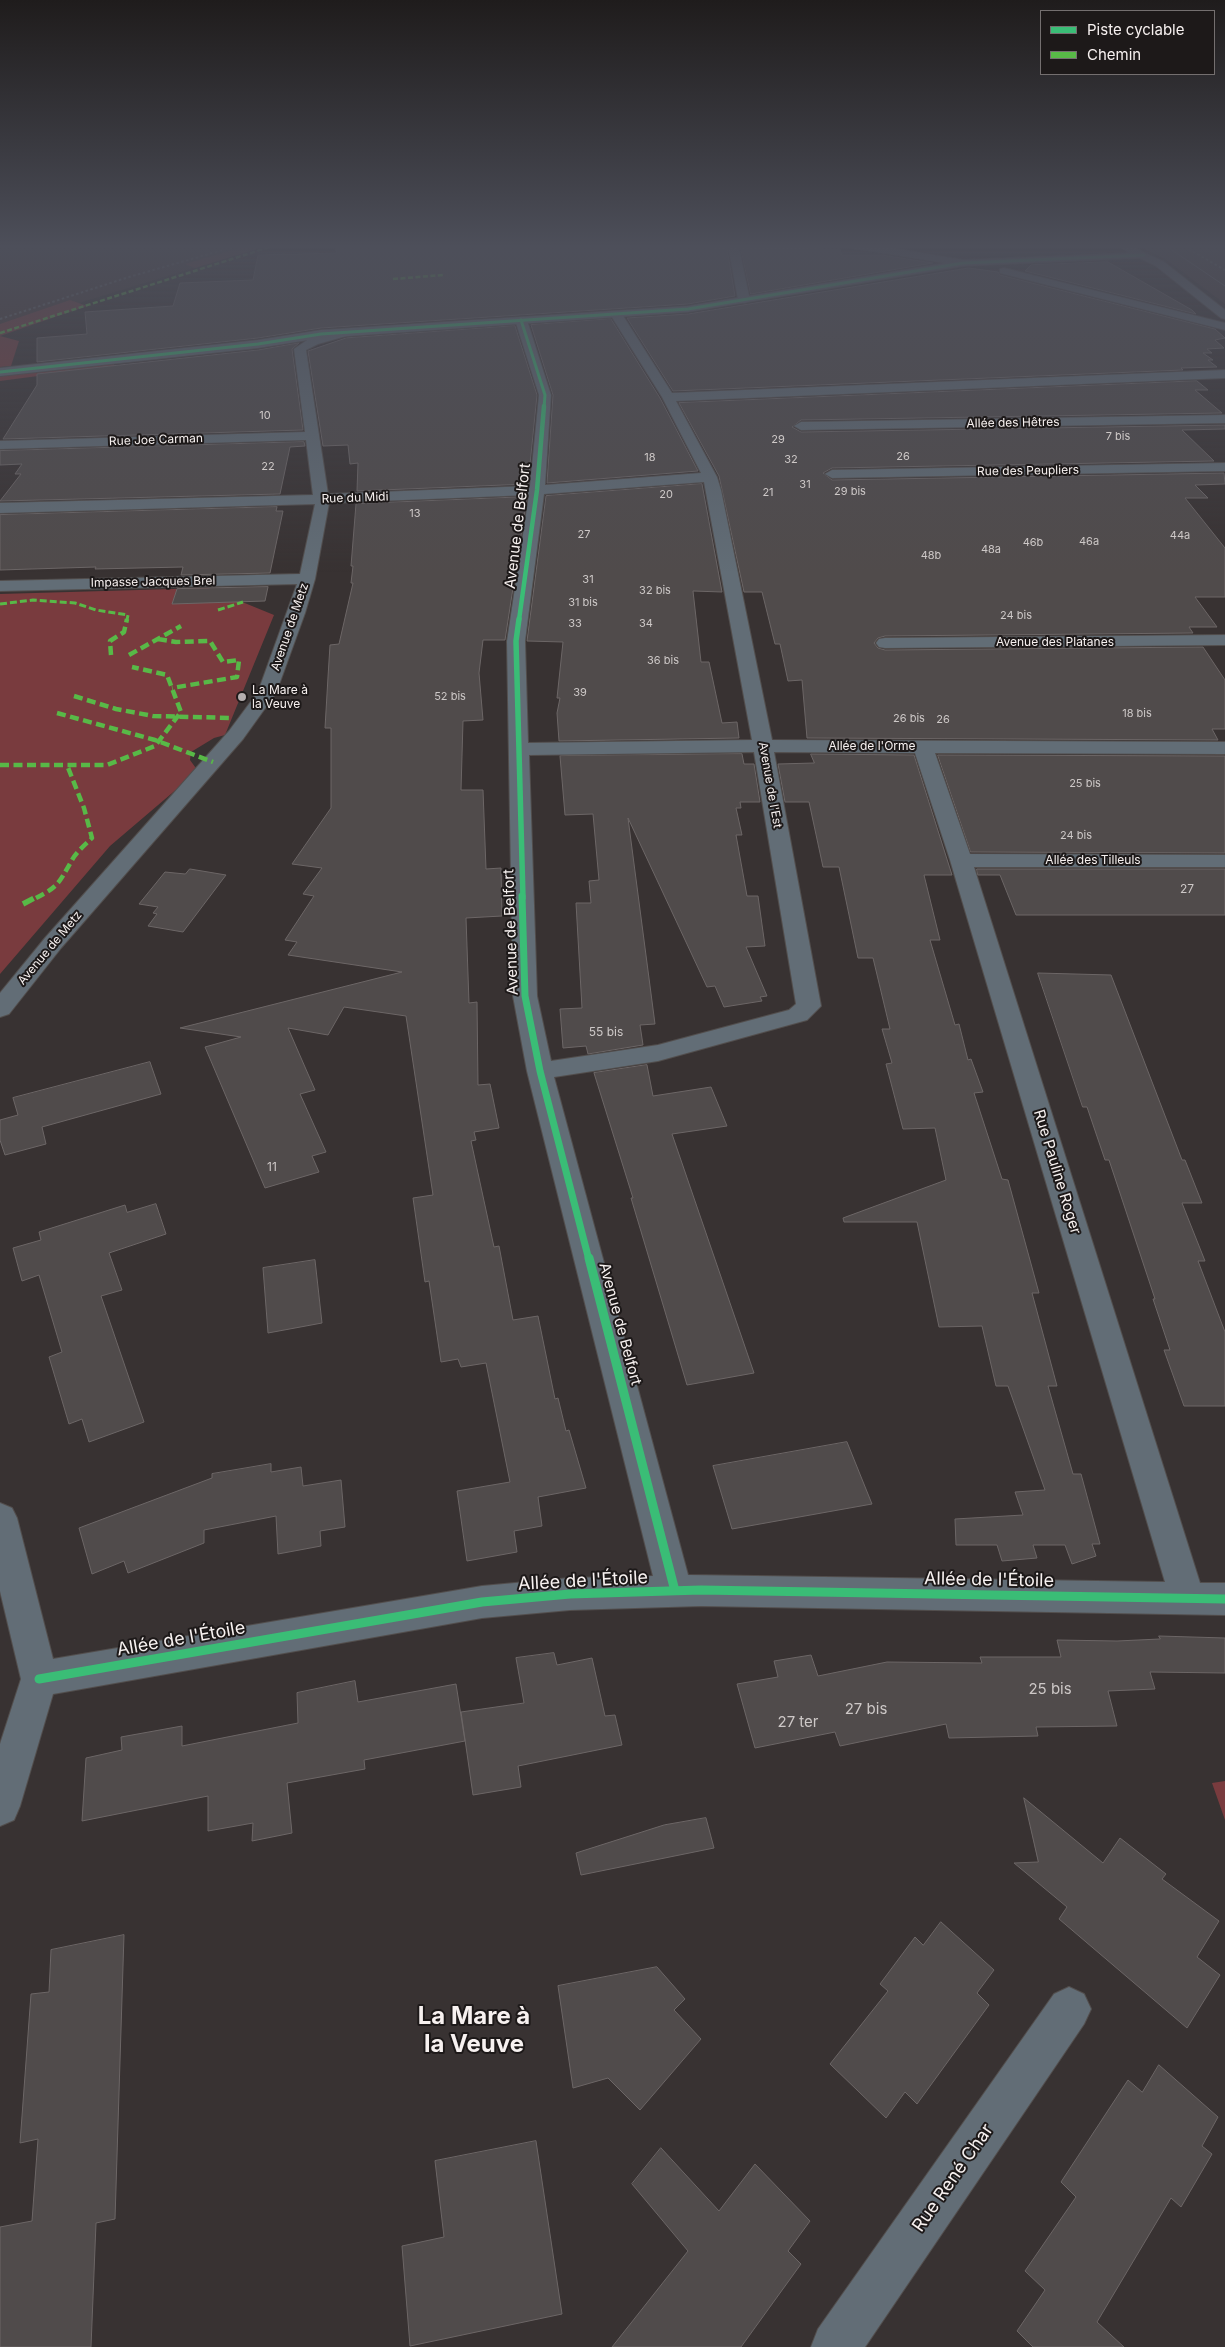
<!DOCTYPE html>
<meta charset="utf-8">
<style>
body{margin:0}
#map{position:relative;width:1225px;height:2347px;overflow:hidden;background:#383232;font-family:Inter,sans-serif}
canvas{display:block}
.legend{position:absolute;left:1040px;top:10px;width:175px;height:65px;box-sizing:border-box;background:#1d1919;border:1px solid #746f6f;margin:0;padding:6px 9px;list-style:none;font-size:15px;color:#f7f1f0}
.legend li{display:flex;align-items:center;gap:10px;height:25px}
.legend b{width:25px;border:1px solid #746f6f}
</style>
<div id="map">
<canvas width="1225" height="2347"></canvas>
<ul class="legend">
<li><b style="height:6px;background:#3abd76"></b>Piste cyclable</li>
<li><b style="height:6px;background:#58b947"></b>Chemin</li>
</ul>
</div>
<script>
const ctx = document.querySelector('canvas').getContext('2d');
ctx.lineJoin = 'round';
function fill(path, color) { ctx.fillStyle = color; ctx.fill(path, 'evenodd'); }
function stroke(path, color, width, dash) { ctx.strokeStyle = color; ctx.lineWidth = width; ctx.lineCap = dash ? 'butt' : 'round'; ctx.setLineDash(dash || []); ctx.stroke(path); }
function label(font, color, halo, rows, align = 'center') {
  ctx.font = font + ' Inter,sans-serif'; ctx.lineWidth = 4; ctx.setLineDash([]); ctx.textBaseline = 'middle'; ctx.strokeStyle = halo; ctx.fillStyle = color; for (const [text, x, y, turn = 0] of rows) {
    ctx.save(); ctx.translate(x, y); ctx.rotate((+turn || 0) * Math.PI / 180); ctx.textAlign = isNaN(turn) ? turn : align; if (halo) ctx.strokeText(text, 0, 0); ctx.fillText(text, 0, 0); ctx.restore();
  }
}
fill(new Path2D(`
 M0,244H273L53,311L0,330Z
 M1133,244H1225V304L1165,259Z`), '#473838');
fill(new Path2D(`
 M253,244H273L195,268L185,264Z
 M70,300L87,306L0,336L19,341L11,366L0,367V324Z
 M114,364V366L0,381V375Z
 M208,588L274,615L225,735L214,738L191,752L190,760L198,771L110,846L0,974V594Z
 M1225,1781V1820L1212,1783Z`), '#793b3e');
const building = new Path2D(`
 M336,244H712V248H727L735,296L688,304L321,328L258,338L37,362V338L87,334L85,312L173,306L180,283L253,280L258,255L336,253Z
 M741,248L840,249L842,255H882L933,263L751,294Z
 M1108,262L1192,310L1196,314L1025,271L1031,265Z
 M969,268L998,272L1000,275L1215,329L1225,338L1215,340L1224,348L1207,349L1212,353H1203L1213,360H1208L1217,367L1181,368L1183,370L673,391L627,318L688,314Z
 M611,319L660,398L698,471L547,483L553,395L531,325Z
 M515,326L537,395L528,484L357,491L358,463L350,464L348,445L323,446L308,351L346,338Z
 M299,343L292,349L303,430L3,439L37,385V374L258,350Z
 M1197,381L1208,390H1195L1222,413L801,420L792,427L801,432L1225,425V429L1182,430L1214,461L832,468L823,473L832,480L1224,473L1225,484L1195,485L1208,498H1185L1225,548V597H1195L1217,627H1189L1193,633L885,636L878,638L874,643L878,648L885,650L1203,647L1225,680V729H1212L1218,740L807,738L802,680L788,681L780,644H775L762,592H744L719,476L679,403Z
 M304,442L305,446L290,447L280,494L0,501L21,474H15L22,464L0,465V451Z
 M702,484L722,592L693,591L701,662H709L722,723L737,722L739,738L559,741L557,713L560,698H557L563,642L527,641L546,496Z
 M527,497L505,640H483L479,673L483,720L463,721L461,790H483L486,869L501,868L502,916L466,918L469,1003L477,1002L478,1085L490,1084L499,1128L474,1132L476,1140L471,1141L494,1247L499,1246L513,1320L538,1316L555,1399L558,1398L566,1431L569,1430L586,1488L538,1497L542,1526L514,1531L517,1552L467,1561L457,1491L510,1482L486,1363L461,1367L458,1359L441,1362L429,1281L425,1282L413,1198L433,1195L406,1016L344,1007L328,1035L288,1028L315,1090L300,1094L326,1152L312,1156L319,1172L265,1188L205,1047L241,1037L180,1028L402,972L288,955L297,942L285,940L314,896L303,894L322,868L292,864L331,808V728H325L328,677L330,645L339,644L353,583H351L353,566H351L356,504Z
 M277,507L276,511H283L270,573L181,575L183,567L95,569L96,567L0,570V515Z
 M268,587L265,601L172,604L177,589Z
 M742,754L744,764H754L760,802H740L741,808H736L742,835H736L747,896H758L765,946L746,947L767,996L760,997L762,1001L724,1007L715,986L707,987L628,818L655,1024L640,1025L643,1045L588,1054L586,1046L563,1048L560,1009L582,1008L576,903H591L589,881L599,880L593,814L565,815L560,756Z
 M811,754L914,755L952,875H924L940,940H930L955,1025L959,1024L968,1060L971,1059L983,1092L974,1093L1002,1179L1008,1180L1039,1293H1032L1057,1386H1048L1073,1474H1081L1100,1544H1092L1096,1556L1072,1564L1065,1545H1033L1037,1558L1002,1561L997,1545H956L955,1519L1023,1515L1015,1492L1045,1490L1008,1386H996L982,1326L939,1327L917,1222H844L843,1218L946,1180L935,1128L903,1129L886,1064L892,1063L882,1029H890L873,958H858L839,867H823L809,802H785L778,764L814,763Z
 M938,755L1225,756V853L971,852Z
 M190,869L226,875L183,932L148,926L157,914L153,913L158,907L139,904L165,872L185,874Z
 M977,869H1225V915H1016L1000,875H978Z
 M1038,973L1111,975L1182,1160H1185L1202,1203H1182L1205,1261H1198L1225,1332V1406H1184L1164,1350H1170L1153,1299H1155L1109,1160H1105L1087,1107H1083Z
 M150,1062L161,1094L42,1127L46,1144L5,1155L0,1140V1120L18,1115L13,1098Z
 M647,1065L653,1096L711,1087L727,1126L672,1134L754,1373L687,1385L631,1198H633L594,1073Z
 M156,1204L166,1234L109,1253L122,1290L101,1296L144,1422L89,1442L82,1419L69,1424L49,1357L62,1352L39,1275L22,1281L13,1248L41,1240L39,1232L125,1205L127,1212Z
 M315,1260L322,1323L268,1333L263,1268Z
 M847,1442L872,1504L732,1529L713,1466Z
 M271,1464V1472L301,1467L303,1486L341,1480L345,1527L320,1531L321,1546L278,1554L276,1516L204,1530V1543L128,1573L124,1561L92,1574L79,1528L212,1478V1474Z
 M1159,1636L1225,1638V1673L1150,1672L1155,1689L1108,1691L1117,1726L1036,1727L1038,1736L949,1738L946,1724L840,1746L835,1732L755,1748L737,1684L778,1677L774,1661L811,1655L818,1676L887,1662L982,1663L980,1657H1061L1057,1640L1117,1641L1160,1639Z
 M554,1653L557,1665L592,1658L605,1716L615,1715L622,1745L518,1766L521,1787L473,1795L461,1712L524,1703L516,1658Z
 M355,1681L358,1702L456,1684L465,1741L364,1760L365,1769L287,1783L292,1833L252,1841L253,1823L208,1831V1796L82,1821L86,1758L122,1750L121,1737L182,1726V1746L298,1723L297,1693Z
 M1024,1798L1103,1863L1120,1838L1166,1874L1162,1879L1219,1921L1197,1957L1220,1975L1187,2028L1059,1919L1067,1907L1014,1863L1038,1862Z
 M706,1818L714,1848L581,1875L576,1853L664,1825Z
 M941,1922L994,1970L977,1993L989,2005L917,2104L905,2092L886,2118L830,2064L888,1991L880,1984L915,1937L923,1945Z
 M124,1935L115,2219L96,2223L91,2347H0V2227L32,2221L38,2139L20,2143L31,1994L49,1992L51,1950Z
 M657,1967L685,1999L674,2010L701,2039L640,2110L608,2078L573,2088L558,1986Z
 M1159,2065L1218,2117L1202,2146L1212,2154L1181,2207L1171,2198L1097,2322L1124,2347H1033L1017,2331L1045,2290L1025,2271L1076,2197L1061,2182L1128,2080L1142,2092Z
 M536,2141L562,2314L410,2346L402,2246L444,2237L435,2161Z
 M661,2148L719,2211L755,2164L810,2221L788,2251L801,2264L741,2347H612L688,2251L632,2184Z`);
fill(building, '#504b4b');
stroke(building, '#6c6666', 1);
const minor = new Path2D(`
 M728,244H738L750,300L748,302L744,303L738,300Z
 M842,244H866L963,260L968,263L963,266L847,247Z
 M616,311L622,314L672,393L1225,370V378L676,401L717,477L721,490L772,740L1225,742V754L935,753L970,854L1225,855V867H974L1200,1583H1225V1615L701,1606L570,1610L482,1618L53,1694L20,1806L14,1820L0,1826V1744L21,1679L0,1591V1503L12,1508L17,1518L53,1659L482,1586L570,1578L653,1576L527,1071L513,996L507,641L529,495L329,503L315,579L305,613L276,693L243,739L61,948L9,1014L0,1017V993L45,938L229,731L258,692L297,584L0,591V581L300,574L315,504L0,513V503L313,495L306,440L0,449V441L305,432L294,349L310,338L346,329L350,331L352,333L350,335L318,344L306,350L328,494L530,486L539,395L515,320L521,317L527,320L551,395L545,485L701,473L662,397L610,314ZM704,482L752,740L528,743L525,641L544,494ZM754,752L796,1004L789,1010L658,1045L551,1061L537,996L529,755ZM774,752L915,753L950,860L1165,1582L688,1575L554,1077L658,1061L807,1020L821,1006Z
 M1225,415V423L801,430L794,426L801,422Z
 M1225,463V471L832,478L825,474L832,470Z
 M1225,635V645L885,648L879,647L876,643L879,639L885,638Z
 M1069,1987L1084,1994L1091,2009L1084,2024L865,2347H811L818,2329L1054,1994Z`);
const tertiary = new Path2D(`
 M1128,245L1164,262L1225,310V319L1221,318L1156,266L1140,258L963,266L688,312L321,338L258,348L0,376V368L258,340L321,330L688,306L963,260L1129,253L1123,248Z
 M1004,268L1225,323V330L1000,273V269Z`);
stroke(minor, '#524e4d', 2);
stroke(tertiary, '#524e4d', 2);
fill(minor, '#626d76');
fill(tertiary, '#626d76');
stroke(new Path2D(`
 M1163,244L1225,286`), '#66696e', 1);
stroke(new Path2D(`
 M1180,244L1225,270
 M0,319L129,277L244,244`), '#66696e', 2, [2.5, 2.5]);
stroke(new Path2D(`
 M393,279L443,275
 M0,333L279,244`), '#58b947', 2.5, [5, 2.5]);
stroke(new Path2D(`
 M0,604L33,600L75,603L96,610L128,615L127,620
 M218,610L243,602`), '#58b947', 3, [7, 3]);
stroke(new Path2D(`
 M158,639L176,642L210,641L223,662L239,660L237,677L172,688
 M111,655L110,641L124,632L127,619
 M129,655L181,626
 M74,696L116,709L153,716L233,718
 M57,713L155,740L213,762
 M0,765H107L155,746L181,712L167,675L132,667
 M36,898C59,886 58,884 71,862C75,853 85,845 92,838L84,808L67,765`), '#58b947', 4.5, [9, 4.5]);
stroke(new Path2D(`
 M23,904L38,896`), '#58b947', 5.5, [12, 5.5]);
stroke(new Path2D(`
 M521,320L545,395L544,408
 M0,372L258,344L321,334L688,309L963,263L1144,255`), '#3abd76', 3);
stroke(new Path2D(`
 M519,620L537,490L544,406`), '#3abd76', 4.5);
stroke(new Path2D(`
 M519,619L516,641L523,898`), '#3abd76', 5.5);
stroke(new Path2D(`
 M522,896L525,996L540,1071L589,1260`), '#3abd76', 7);
stroke(new Path2D(`
 M589,1258L675,1591
 M39,1679L482,1602L570,1594L701,1590L1225,1599`), '#3abd76', 9);
const sky = ctx.createLinearGradient(0, 0, 0, 573);
sky.addColorStop(0, '#1f1c1c');
sky.addColorStop(0.43, '#4d4f5a');
sky.addColorStop(1, '#4d4f5a00');
ctx.fillStyle = sky;
ctx.fillRect(0, 0, 1225, 573);
for (const [x, y, r, color] of [
 [242,697,5,"#b4aeae"]
]) { const dot = new Path2D(); dot.arc(x, y, r, 0, 2 * Math.PI); ctx.fillStyle = color; ctx.fill(dot); stroke(dot, '#1d1919', 2); }
label('11px', '#cdc8c7', null, [
 ["10",265,416],
 ["7 bis",1118,437],
 ["29",778,440],
 ["26",903,457],
 ["18",650,458],
 ["32",791,460],
 ["22",268,467],
 ["31",805,485],
 ["29 bis",850,492],
 ["21",768,493],
 ["20",666,495],
 ["13",415,514],
 ["27",584,535],
 ["44a",1180,536],
 ["46a",1089,542],
 ["46b",1033,543],
 ["48a",991,550],
 ["48b",931,556],
 ["31",588,580],
 ["32 bis",655,591],
 ["31 bis",583,603],
 ["24 bis",1016,616],
 ["33",575,624],
 ["34",646,624],
 ["36 bis",663,661],
 ["39",580,693],
 ["52 bis",450,697],
 ["18 bis",1137,714],
 ["26 bis",909,719],
 ["26",943,720],
 ["25 bis",1085,784],
 ["24 bis",1076,836]
]);
label('12px', '#f7f1f0', '#1d1919', [
 ["Allée des Hêtres",1013,423,-1],
 ["Rue Joe Carman",156,440,-2],
 ["Rue des Peupliers",1028,471,-1],
 ["Rue du Midi",355,498,-2],
 ["Impasse Jacques Brel",153,582,-1],
 ["Avenue de Metz",290,627,-71],
 ["Avenue des Platanes",1055,642],
 ["Allée de l'Orme",872,746],
 ["Avenue de l'Est",770,785,80],
 ["Allée des Tilleuls",1093,860],
 ["Avenue de Metz",50,948,-50]
]);
label('12px', '#f7f1f0', '#1d1919', [
 ["La Mare à",252,690],
 ["la Veuve",252,704]
], 'left');
label('12px', '#cdc8c7', null, [
 ["27",1187,889],
 ["55 bis",606,1032],
 ["11",272,1167]
]);
label('15px', '#f7f1f0', '#1d1919', [
 ["Avenue de Belfort",518,526,-83],
 ["Avenue de Belfort",511,932,-92],
 ["Rue Pauline Roger",1057,1172,73],
 ["Avenue de Belfort",620,1324,75]
]);
label('15px', '#cdc8c7', null, [
 ["25 bis",1050,1689],
 ["27 bis",866,1709],
 ["27 ter",798,1722]
]);
label('18px', '#f7f1f0', '#1d1919', [
 ["Allée de l'Étoile",989,1580,1],
 ["Allée de l'Étoile",583,1581,-3],
 ["Allée de l'Étoile",181,1639,-10],
 ["Rue René Char",953,2178,-55]
]);
label('bold 24px', '#f7f1f0', '#1d1919', [
 ["La Mare à",474,2017],
 ["la Veuve",474,2045]
]);
</script>
